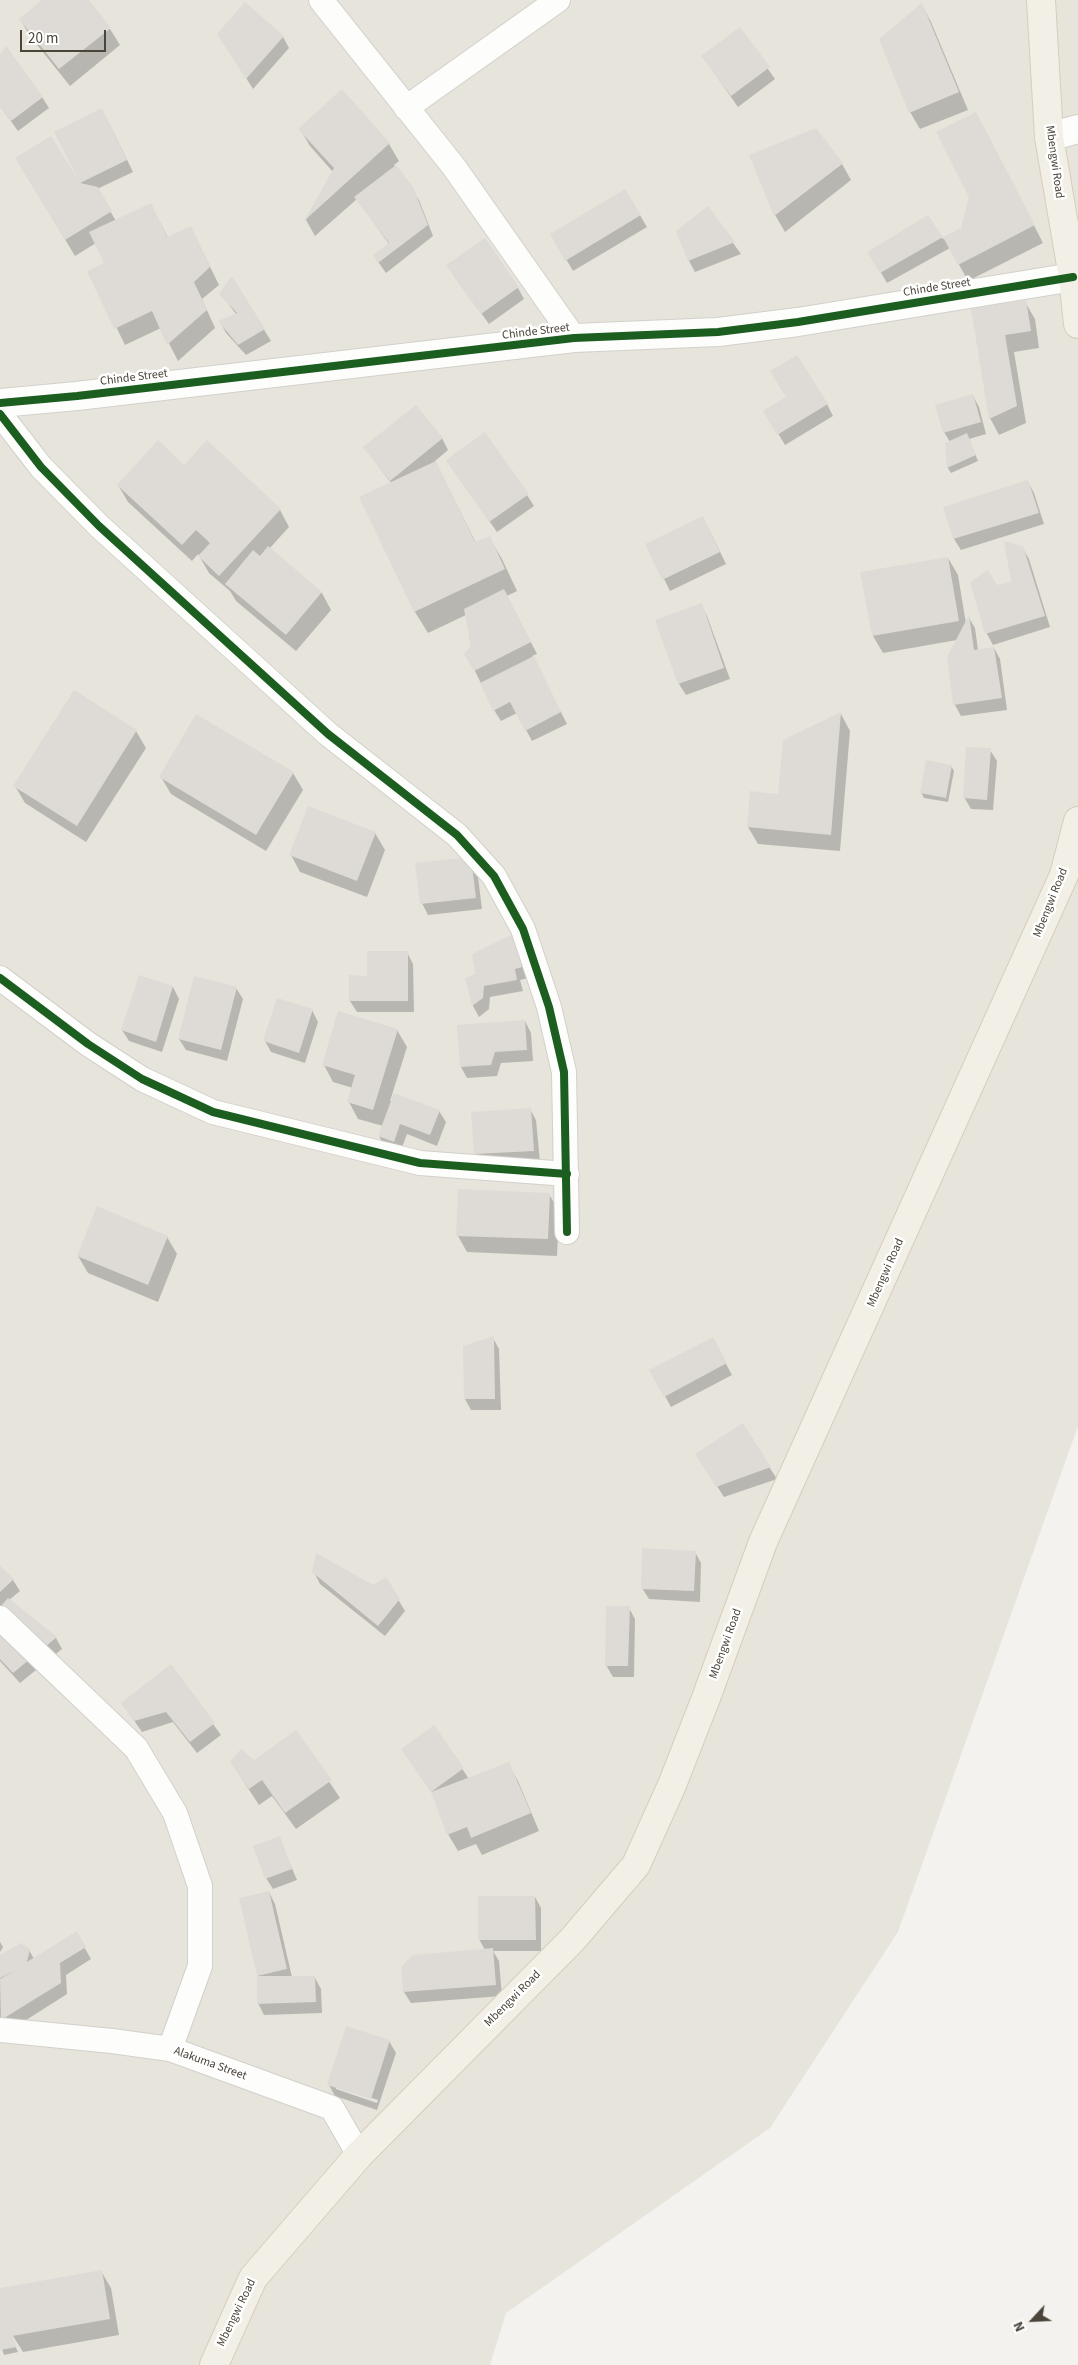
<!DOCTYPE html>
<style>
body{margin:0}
#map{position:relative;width:1078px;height:2365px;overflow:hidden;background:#f4f2ee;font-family:"Source Sans 3",sans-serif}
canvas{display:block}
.north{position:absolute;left:1008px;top:2295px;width:50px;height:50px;-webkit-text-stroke:4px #fff;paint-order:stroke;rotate:245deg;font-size:14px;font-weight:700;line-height:20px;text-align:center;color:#4b4439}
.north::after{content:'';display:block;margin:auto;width:18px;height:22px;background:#4b4439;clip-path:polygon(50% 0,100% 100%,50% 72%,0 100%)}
.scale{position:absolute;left:20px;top:30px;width:86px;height:22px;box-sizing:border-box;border:2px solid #4b4439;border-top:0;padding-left:6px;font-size:15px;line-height:18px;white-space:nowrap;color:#4b4439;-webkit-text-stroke:4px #fff;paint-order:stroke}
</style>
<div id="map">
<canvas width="1078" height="2365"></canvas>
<div class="north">N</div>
<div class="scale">20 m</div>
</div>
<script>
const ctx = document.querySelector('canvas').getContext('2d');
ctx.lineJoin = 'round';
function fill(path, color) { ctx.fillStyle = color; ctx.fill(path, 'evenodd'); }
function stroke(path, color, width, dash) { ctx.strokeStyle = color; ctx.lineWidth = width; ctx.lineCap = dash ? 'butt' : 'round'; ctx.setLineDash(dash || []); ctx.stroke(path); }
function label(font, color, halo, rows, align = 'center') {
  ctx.font = font + ' "Source Sans 3",sans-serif'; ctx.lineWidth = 5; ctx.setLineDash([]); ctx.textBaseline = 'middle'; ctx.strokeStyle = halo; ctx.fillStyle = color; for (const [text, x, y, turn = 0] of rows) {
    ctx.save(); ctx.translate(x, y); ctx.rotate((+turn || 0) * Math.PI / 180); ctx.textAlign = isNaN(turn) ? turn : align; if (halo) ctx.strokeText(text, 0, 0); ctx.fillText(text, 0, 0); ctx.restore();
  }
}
fill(new Path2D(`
 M0,0H1078V1426L898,1932L770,2128L506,2313L490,2365H0Z`), '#e7e4dc');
fill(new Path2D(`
 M44,0H88L110,29L120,45L70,86L30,36L20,19Z
 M922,5L931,22L968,110L920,129L910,112Z
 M740,29L775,79L738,107L710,67Z
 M283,37L289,48L253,89L226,46Z
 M0,56L42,97L49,108L18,131L0,106Z
 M342,91L389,144L399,161L394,165L419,200L433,236L386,273L374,256L389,244L357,199L315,236L306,220L333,172L310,146L300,129Z
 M108,121L133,172L97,189L116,221L151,205L168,238L191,228L219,285L202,299L215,328L178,361L161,328L125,345L89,271L105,264L96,243L75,256L27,176L83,188L56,132Z
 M985,130L1043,243L968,281L950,248L887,283L869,252L927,217L943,239L962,229Z
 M842,164L851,180L785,232L775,215Z
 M625,190L647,227L573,271L552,235Z
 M708,208L741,254L695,272L689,261Z
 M454,276L518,288L524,299L489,324Z
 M232,278L271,341L246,355L226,333L220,322L236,314L221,294Z
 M1025,302L1035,319L1039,348L1014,352L1026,423L999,435L990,418L972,310Z
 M973,396L979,407L986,434L969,439L978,461L951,473L948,468L946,444L950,442L944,432Z
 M787,397L827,404L833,416L785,445L765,412Z
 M442,438L448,450L435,461L476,543L489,537L502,559L517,591L507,596L537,654L532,656L567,724L532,741L517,713L501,721L494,710L475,671L466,615L428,633L415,612L361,498L391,483L365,448Z
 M447,461L527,495L534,506L497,532Z
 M184,466L280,510L289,527L269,549L322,593L331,610L296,651L236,601L230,591L209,573L198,554L192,561L128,502L118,485Z
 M1028,482L1034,493L1044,524L961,550L954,539Z
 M709,529L726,564L670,591L647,545Z
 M1022,547L1029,559L1050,627L993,645L987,634L971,583L997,586L1013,583Z
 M948,558L958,575L966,624L969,618L975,628L978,650L994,648L1000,659L1007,710L961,716L955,705L957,640L883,653L873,636L862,573Z
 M701,605L707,616L730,679L686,695L679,684L657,621Z
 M75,691L136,731L146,748L86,842L25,803L15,786Z
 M841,714L850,731L840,851L758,844L748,827L779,795Z
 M990,750L997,761L993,810L971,809L964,797Z
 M951,766L954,771L948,802L924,798L921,792Z
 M293,773L303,790L266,851L171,794L161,777Z
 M375,833L385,850L367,897L300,872L291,855Z
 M417,865L477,869L482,909L428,915L422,903Z
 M515,935L528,978L520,980L523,991L490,997L489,1009L479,1017L473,1006L467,979L477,974Z
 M407,952L413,964L414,1012H357L350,1001L368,977Z
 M173,987L179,999L162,1052L129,1041L122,1030Z
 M236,988L243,999L227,1061L186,1050L179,1039Z
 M312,1010L318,1022L305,1063L271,1052L265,1041Z
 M525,1021L531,1033L533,1061L501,1063L497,1076L467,1078L461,1067Z
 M397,1030L407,1047L390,1101L439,1111L446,1122L437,1146L407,1134L400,1153L385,1147L379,1136L383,1126L358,1119L349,1102L353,1088L333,1082L324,1065Z
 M530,1109L536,1120L540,1162L482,1165L476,1154L472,1113Z
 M549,1194L559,1211L557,1256L467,1252L458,1236Z
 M167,1237L177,1254L158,1302L88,1273L78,1256Z
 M493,1338L499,1349L501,1410H471L465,1399Z
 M718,1349L732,1375L671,1407L665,1396Z
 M742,1425L777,1479L724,1497L704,1466Z
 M695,1552L701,1563L700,1602L649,1599L642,1588Z
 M0,1568L13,1580L20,1591L9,1600L56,1638L62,1649L20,1683L0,1661Z
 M314,1572L373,1586L386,1579L405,1611L385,1636L320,1584Z
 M629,1608L635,1619L634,1677H613L606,1665Z
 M171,1666L221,1735L197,1753L173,1722L142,1732L122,1703Z
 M434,1727L469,1779L508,1764L518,1781L539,1831L482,1855L476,1844L458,1851L448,1834L434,1796L402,1749Z
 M296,1732L340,1798L296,1829L272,1796L259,1805L231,1762L254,1761Z
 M279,1838L297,1880L273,1889L266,1878Z
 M269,1892L275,1904L292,1977L315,1978L321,1989L322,2013L264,2015L258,2003V1976L241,1899Z
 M535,1897L541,1908V1951H493L499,1961L502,1996L411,2003L404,1992L402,1967L485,1950L479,1939Z
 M76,1933L91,1959L66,1975L67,1994L9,2031L0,2017V1957L29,1950L34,1959Z
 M0,1942L3,1947L0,1952Z
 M389,2041L396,2053L377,2110L335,2096L329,2085ZM336,2086L378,2100L377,2103L336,2089Z
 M101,2271L111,2288L119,2335L23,2352L13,2336L11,2337L18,2352L4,2355L0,2343V2289Z`), '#0003');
fill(new Path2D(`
 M42,0H89L111,28L59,69L19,19Z
 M245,2L284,36L246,79L217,34Z
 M922,3L959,92L909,113L879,39Z
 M740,27L770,67L731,96L701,56Z
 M6,46L43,97L11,121L0,106V54Z
 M342,89L390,143L304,221L334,168L298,129Z
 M102,108L127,160L80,183L98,187L112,211L65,240L15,158L51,136L79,181L54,132Z
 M976,112L1035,225L958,265L943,237L961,228L969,197L936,132Z
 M816,128L843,163L774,216L749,155Z
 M396,165L413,187L428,225L378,263L373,255L389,243L354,197Z
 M625,189L641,215L565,261L550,234Z
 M151,203L167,237L191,226L210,267L194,282L207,310L167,345L152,311L114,329L87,271L104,263L89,232Z
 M708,206L735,242L688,261L676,231Z
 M928,215L943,237L880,273L867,252Z
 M485,238L519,287L481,314L446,265Z
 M232,276L265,329L238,345L218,321L237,313L219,294Z
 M1026,300L1031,331L1005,335L1017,406L989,419L971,309Z
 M797,355L828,404L777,435L763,411L786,397L770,371Z
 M973,394L981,422L943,433L935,405Z
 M416,405L443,438L390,481L363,447Z
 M485,432L529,494L489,522L446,460Z
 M967,433L976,455L947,468L945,443Z
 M158,440L184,465L207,440L281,509L219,576L198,556L210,543L196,530L182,545L117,485Z
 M436,461L475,542L490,536L505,569L414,612L359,497Z
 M1028,480L1039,513L953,539L943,507Z
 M703,516L720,552L662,580L645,544Z
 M1004,541L1023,546L1045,616L985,634L970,582L988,570L997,585L1011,582Z
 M268,546L322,592L286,635L225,584L253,550L260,556Z
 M948,557L959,621L872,636L860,572Z
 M504,589L531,642L474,671L464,654L471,646L464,609Z
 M702,603L724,668L678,684L655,620Z
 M969,615L974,650L994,647L1002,698L953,705L947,657Z
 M534,656L561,712L525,731L510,702L493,711L480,683Z
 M74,690L137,730L77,826L13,786Z
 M841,712L831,835L747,827L750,791L778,794L783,740Z
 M196,714L294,772L256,835L159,777Z
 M966,747L991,748L987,800L963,798Z
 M926,760L952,765L946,798L920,793Z
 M308,806L376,832L357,881L289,855Z
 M471,857L476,898L420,904L415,863Z
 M515,933L522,967L515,969L517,980L484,986L483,998L472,1006L465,978L475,974L472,954Z
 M367,951H408V1001H349V975L367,976Z
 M139,975L173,986L156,1042L121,1030Z
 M194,976L237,987L221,1050L178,1039Z
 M277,998L313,1009L299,1053L263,1041Z
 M338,1011L398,1029L373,1110L347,1102L355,1075L322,1065Z
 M525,1020L527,1050L495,1052L491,1065L460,1067L457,1025Z
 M394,1093L440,1110L430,1135L400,1124L394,1142L378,1136Z
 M531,1108L534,1151L474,1154L471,1112Z
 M458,1189L550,1193L548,1239L456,1236Z
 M97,1206L168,1236L148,1285L77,1256Z
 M494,1336L495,1399H464L463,1346Z
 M713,1337L727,1363L664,1397L649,1370Z
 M743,1423L771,1467L716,1487L695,1454Z
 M642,1548L696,1551L694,1591L641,1589Z
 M316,1553L373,1585L386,1577L400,1599L378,1626L312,1572Z
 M0,1566L14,1579L0,1592Z
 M8,1598L57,1637L13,1673L0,1659V1607Z
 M606,1606H630L628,1666H605Z
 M171,1664L215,1723L190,1742L166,1712L134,1721L121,1703Z
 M434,1725L464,1768L431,1792L401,1749Z
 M296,1730L332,1780L285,1813L262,1780L249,1789L230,1762L241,1749L254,1760Z
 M509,1762L531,1813L471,1838L467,1827L447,1835L431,1792Z
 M280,1836L292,1869L265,1879L253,1846Z
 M269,1891L287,1969L257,1976H315L316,2002L257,2004V1976L239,1898Z
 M478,1896H535L536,1940H478Z
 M77,1931L86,1947L60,1963L61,1983L1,2020L0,1979L14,1971L0,1978V1955L21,1943L30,1949L27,1962Z
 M493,1948L496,1985L403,1992L401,1967L413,1955Z
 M346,2026L390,2040L371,2099L327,2085Z
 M102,2270L110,2319L12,2336L17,2347L0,2350V2288Z`), '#dedbd6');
const minor = new Path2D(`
 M321,0L454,167L574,338
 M406,108L558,0
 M0,414L41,467L99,526L328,734L457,835L494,876L523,929L549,1007L564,1072L567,1232
 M0,978L88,1044L142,1079L213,1112L420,1163L567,1174
 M0,1618L136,1748L175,1813L200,1886V1966L170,2049
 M0,2030L112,2041L170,2049L332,2108L359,2155`);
const tertiary = new Path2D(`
 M1049,137L1078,129
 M0,403L77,396L574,338L718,332L798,322L1073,277`);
const primary = new Path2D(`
 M1041,0L1049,137L1073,277L1078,324
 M214,2365L253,2278L359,2155L573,1939L636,1865L672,1785L706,1698L763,1542L1064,875L1078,821`);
stroke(minor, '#d2d0cb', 26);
stroke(tertiary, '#d2d0cb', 30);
stroke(primary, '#d6cebb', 30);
stroke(minor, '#fdfdfc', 24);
stroke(tertiary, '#fdfdfc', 28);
stroke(primary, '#f2efe6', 28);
stroke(new Path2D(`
 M0,403L77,396L574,338L718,332L798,322L1073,277
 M0,414L41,467L99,526L328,734L457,835L494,876L523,929L549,1007L564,1072L567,1232
 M0,978L88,1044L142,1079L213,1112L420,1163L567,1174`), '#1b5e20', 8);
label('12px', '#4b4439', '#fff', [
 ["Mbengwi Road",1054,162,82],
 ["Chinde Street",937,288,-9],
 ["Chinde Street",536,332,-7],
 ["Chinde Street",134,378,-7],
 ["Mbengwi Road",1051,903,-68],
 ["Mbengwi Road",886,1273,-66],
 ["Mbengwi Road",726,1644,-70],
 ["Mbengwi Road",513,1999,-45],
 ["Alakuma Street",210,2064,20],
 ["Mbengwi Road",237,2313,-64]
]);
</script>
